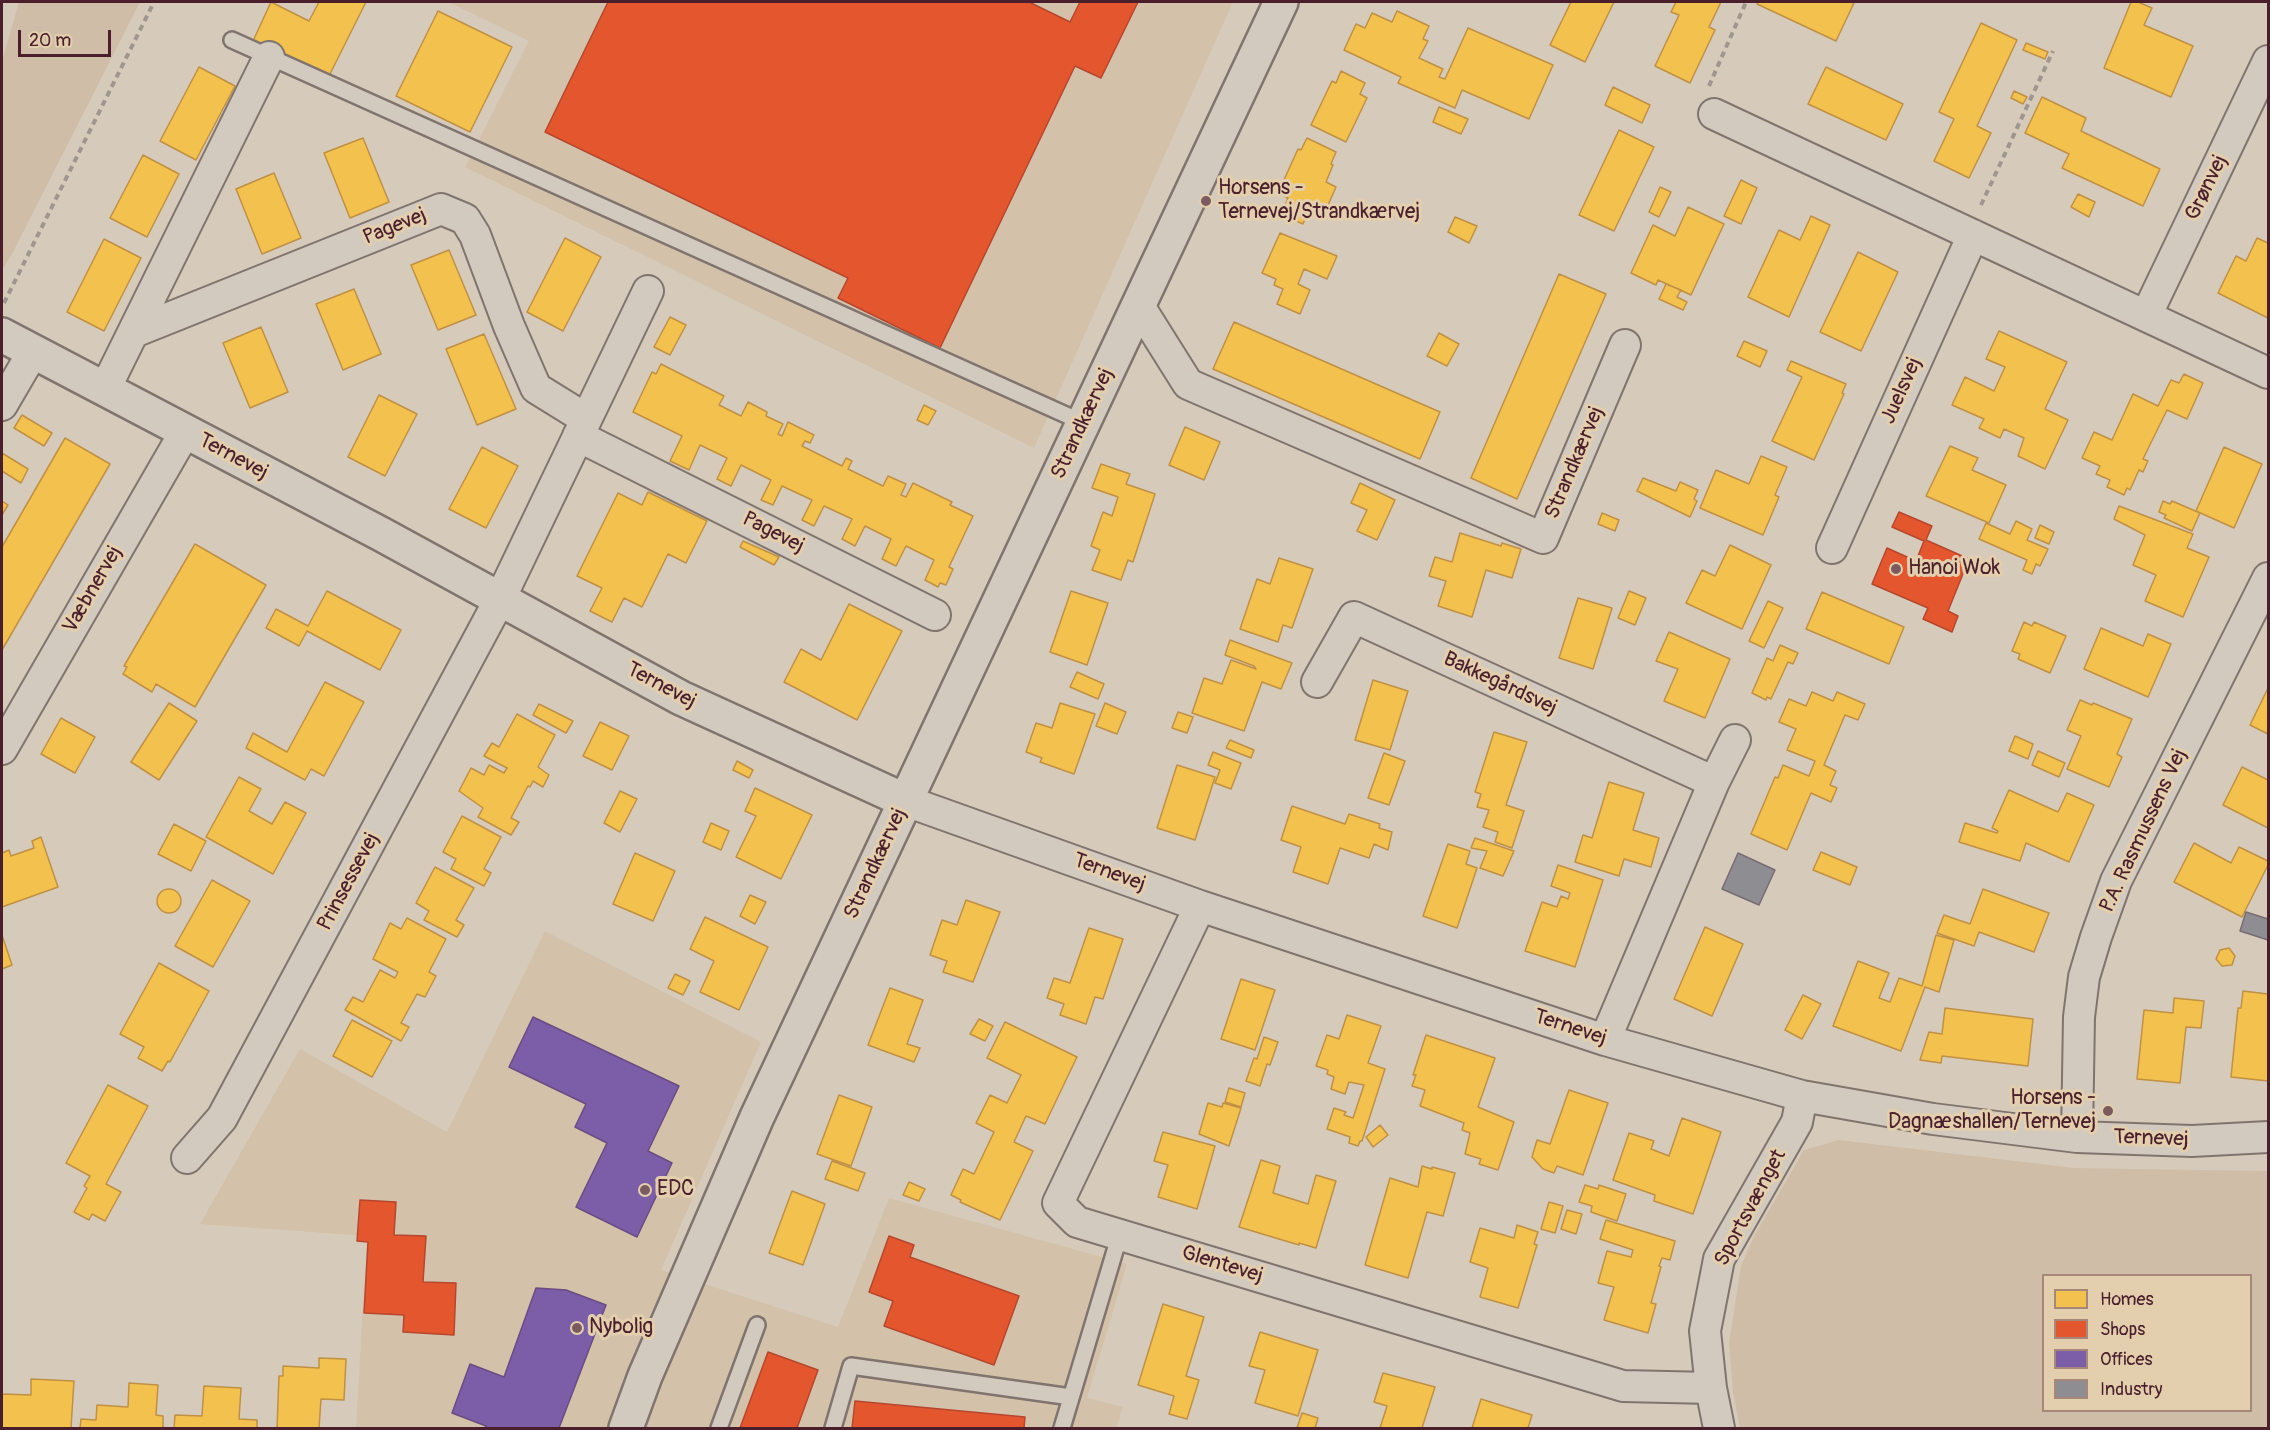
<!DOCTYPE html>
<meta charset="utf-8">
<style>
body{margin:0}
#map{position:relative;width:2270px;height:1430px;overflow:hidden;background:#d6cbba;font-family:Pangolin,sans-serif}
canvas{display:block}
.frame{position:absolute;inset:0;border:3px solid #4a1f2b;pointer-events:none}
.legend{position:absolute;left:2042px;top:1274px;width:210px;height:138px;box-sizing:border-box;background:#e3cead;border:2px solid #a68879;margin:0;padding:8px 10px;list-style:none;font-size:18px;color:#4a1f2b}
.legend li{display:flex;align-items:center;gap:12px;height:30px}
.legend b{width:30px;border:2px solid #a68879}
.scale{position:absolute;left:18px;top:30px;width:93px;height:27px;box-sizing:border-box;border:3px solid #4a1f2b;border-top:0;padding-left:8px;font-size:18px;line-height:21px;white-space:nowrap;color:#4a1f2b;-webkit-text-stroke:4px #e3cead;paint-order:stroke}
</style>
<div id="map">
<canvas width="2270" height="1430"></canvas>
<div class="frame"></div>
<ul class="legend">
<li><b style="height:16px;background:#f2c14e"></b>Homes</li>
<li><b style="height:16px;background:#e4572e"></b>Shops</li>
<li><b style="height:16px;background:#7b5ea7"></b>Offices</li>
<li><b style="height:16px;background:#8d8d92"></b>Industry</li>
</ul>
<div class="scale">20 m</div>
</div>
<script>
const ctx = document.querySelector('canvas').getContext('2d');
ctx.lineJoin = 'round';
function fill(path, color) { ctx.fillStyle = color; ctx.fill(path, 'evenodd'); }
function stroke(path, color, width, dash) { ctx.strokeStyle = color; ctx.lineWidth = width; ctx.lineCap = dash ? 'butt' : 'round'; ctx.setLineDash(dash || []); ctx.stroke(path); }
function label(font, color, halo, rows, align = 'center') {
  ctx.font = font + ' Pangolin,sans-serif'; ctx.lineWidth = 6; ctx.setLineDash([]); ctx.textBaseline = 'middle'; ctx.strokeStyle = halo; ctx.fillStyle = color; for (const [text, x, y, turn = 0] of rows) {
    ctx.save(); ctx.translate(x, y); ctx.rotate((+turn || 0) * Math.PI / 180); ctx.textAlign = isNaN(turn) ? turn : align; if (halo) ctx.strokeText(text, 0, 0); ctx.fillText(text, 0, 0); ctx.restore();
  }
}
fill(new Path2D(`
 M448,2H1233L1034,448L465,167L529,41Z
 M545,931L761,1042L661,1270L838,1327L889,1198L1127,1264L1087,1398L1123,1407L1116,1428H356L367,1236L200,1224L300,1049L447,1132Z`), '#d3c1aa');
fill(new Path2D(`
 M19,2H140L11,256L2,270V61Z
 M1839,1140L2074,1168L2268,1171V1428H1740L1733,1392L1729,1343L1741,1266L1754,1236L1804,1150ZM2044,1276H2250V1410H2044Z`), '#cfbda7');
const homes = new Path2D(`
 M271,2L309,21L319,2H366L328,78L253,41Z
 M1571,2H1614L1585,62L1550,45Z
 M1676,2H1721L1709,27L1715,30L1690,83L1655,66L1679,15L1671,12Z
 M1758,2H1850L1854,3L1836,41L1757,4Z
 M2131,2H2138L2152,8L2144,25L2193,46L2171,97L2104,68Z
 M438,11L512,47L470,132L396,96Z
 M1397,11L1429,26L1423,39L1428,41L1419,58L1443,69L1439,77L1445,79L1468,28L1553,65L1529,119L1462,90L1455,108L1398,83L1401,77L1344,50L1356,24L1365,28L1372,13L1392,22Z
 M1981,23L2017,40L1977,126L1991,133L1969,178L1934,161L1954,119L1939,112Z
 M2026,43L2048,52L2045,59L2023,50Z
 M199,67L235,86L196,160L160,141Z
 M1826,67L1903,104L1886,140L1808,104Z
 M1341,71L1365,83L1360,94L1367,98L1346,142L1311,125L1332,81L1336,83Z
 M1613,87L1650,105L1642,123L1605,105Z
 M2014,91L2027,97L2023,104L2011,98Z
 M2042,97L2086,118L2081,131L2160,169L2143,206L2062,168L2069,154L2025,133Z
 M1439,107L1468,119L1461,134L1433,122Z
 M1619,130L1654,147L1614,231L1579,215Z
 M363,138L389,202L350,218L324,153Z
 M1307,138L1336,152L1331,164L1333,165L1326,182L1336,187L1325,212L1310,207L1303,224L1281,214L1288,198L1278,193L1298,149L1301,150Z
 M143,155L179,174L147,237L110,218Z
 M274,173L301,238L262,254L236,189Z
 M1741,180L1757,188L1741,224L1724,216Z
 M1660,187L1671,192L1659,217L1649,212Z
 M2078,194L2095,202L2089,217L2071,207Z
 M1688,207L1724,224L1691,295L1658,280L1656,285L1631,273L1653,225L1675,236Z
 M1811,216L1830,225L1789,317L1748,297L1779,230L1800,240Z
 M1455,217L1477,226L1469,243L1448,232Z
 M1280,233L1337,256L1327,279L1304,269L1298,284L1310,290L1300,314L1277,304L1283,289L1274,285L1276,279L1262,273Z
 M565,238L601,257L563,331L527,312Z
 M2257,238L2268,243V318L2218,293L2236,256L2246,261Z
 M104,239L141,258L104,331L67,312Z
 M449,250L476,315L438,330L411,265Z
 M1858,252L1898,272L1861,351L1820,332Z
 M1559,274L1606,294L1517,499L1471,478Z
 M1666,284L1681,290L1677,297L1687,302L1683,310L1659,299Z
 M354,289L381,354L343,370L316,304Z
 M670,317L686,325L670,355L654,347Z
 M1234,322L1440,412L1420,459L1213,369Z
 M261,327L288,392L250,408L223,343Z
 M1999,331L2067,362L2045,409L2068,420L2045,469L2018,456L2024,438L2004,429L2000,438L1979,428L1984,419L1952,405L1965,377L1994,391L2005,367L1986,359Z
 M1439,333L1459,344L1447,366L1427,356Z
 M484,334L516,409L477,425L446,349Z
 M1744,341L1767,351L1760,367L1737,356Z
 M1791,361L1846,384L1842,393L1844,394L1814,460L1772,441L1802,377L1787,370Z
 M661,364L724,396L719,405L741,416L748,402L767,412L766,416L783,424L778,434L782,436L788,422L814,435L810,443L805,441L802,446L842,466L846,458L852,461L848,469L883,486L888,476L906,484L901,495L906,497L913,483L952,502L950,505L973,516L949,567L953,569L946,585L940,583L938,587L925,580L934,560L906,546L896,566L882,559L891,539L865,526L855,546L842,539L852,519L824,506L814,526L802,520L812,500L782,486L773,505L761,500L771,480L741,465L731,486L717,479L727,458L700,445L689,470L670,461L682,436L633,412L652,372L656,374Z
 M2184,374L2203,383L2187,419L2167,410L2143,459L2148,461L2143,472L2139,470L2130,490L2127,488L2124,495L2107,487L2110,480L2096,474L2100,466L2082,458L2094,432L2112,440L2133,394L2158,406L2171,380L2179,383Z
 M379,395L417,414L385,476L348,457Z
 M924,405L936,411L928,425L917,420Z
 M22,415L52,433L44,446L14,428Z
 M1185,427L1220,442L1204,480L1169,465Z
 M65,438L110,464L2,650V547Z
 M1950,446L1978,458L1972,470L2006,485L1989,523L1926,496Z
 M482,447L518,466L486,528L449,509Z
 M2224,447L2262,464L2234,528L2196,511Z
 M2,453L28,469L21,483L2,471Z
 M1761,456L1787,467L1775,495L1779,497L1763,535L1700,508L1716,470L1749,484Z
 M1101,464L1130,474L1126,484L1155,494L1133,562L1128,560L1121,580L1092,570L1100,550L1091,546L1103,512L1112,516L1118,497L1092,488Z
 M1643,478L1676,491L1680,482L1698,490L1694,499L1697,501L1690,517L1637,491Z
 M1360,483L1395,500L1377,540L1357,531L1367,510L1351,503Z
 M648,492L707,521L686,563L668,554L642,607L624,598L612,622L590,611L602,588L577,576L618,493L642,505Z
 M2,501L8,505L2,515Z
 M2163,501L2170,504L2172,501L2200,513L2192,531L2164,518L2166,515L2159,512Z
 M2119,506L2193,534L2187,548L2209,557L2183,617L2145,601L2156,575L2133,565L2145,535L2114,519Z
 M1602,513L1619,520L1615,531L1598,524Z
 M2016,521L2032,529L2027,540L2048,549L2040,566L2036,564L2032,574L2023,570L2027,560L1979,539L1986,523L2010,534Z
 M2040,525L2054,532L2049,544L2035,538Z
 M1460,533L1501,546L1502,543L1521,549L1512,578L1486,570L1472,617L1438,606L1446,581L1429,576L1435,557L1452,562Z
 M743,541L779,557L774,565L740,547Z
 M195,544L266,585L195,707L156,684L152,692L123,674L127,667L124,666Z
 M1730,545L1771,565L1742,629L1686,603L1702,570L1715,576Z
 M1279,558L1313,569L1292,628L1283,625L1278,642L1240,629L1257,579L1270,584Z
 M327,591L401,630L380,670L307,631L299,646L266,628L276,609L308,626Z
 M1071,591L1108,603L1087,665L1050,652Z
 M1629,591L1646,598L1635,625L1618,618Z
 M1822,592L1904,627L1889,664L1806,629Z
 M1578,598L1612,608L1593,669L1559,658Z
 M1768,601L1783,608L1764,648L1749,641Z
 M849,604L902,631L857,720L784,682L801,649L821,660Z
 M2024,622L2032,626L2034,622L2066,636L2050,673L2018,659L2020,654L2012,651Z
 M2101,628L2143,646L2148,634L2171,644L2148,697L2084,669Z
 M1669,632L1730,659L1705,718L1664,701L1678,669L1656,661Z
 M1230,640L1292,663L1281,689L1262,682L1244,731L1192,713L1204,678L1222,684L1231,660L1256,669L1254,666L1225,655Z
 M1780,645L1798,653L1793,664L1788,662L1771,699L1767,697L1766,700L1752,693L1767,658L1773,661Z
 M1077,672L1104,684L1098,699L1070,687Z
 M1373,680L1408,691L1390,750L1355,740Z
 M325,682L364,702L324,776L311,769L305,780L246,748L253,733L287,752Z
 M2268,688V734L2250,725Z
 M1812,692L1833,701L1837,692L1865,704L1858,720L1845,715L1824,765L1836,771L1830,785L1837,788L1831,802L1811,793L1787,850L1751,834L1775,777L1778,778L1783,765L1809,776L1815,761L1787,750L1796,729L1779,722L1789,699L1806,706Z
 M2080,700L2092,705L2093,703L2132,719L2117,754L2122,757L2109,787L2067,769L2081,736L2067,730Z
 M169,703L197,721L159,780L131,762Z
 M1060,703L1095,714L1074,774L1040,762L1042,758L1026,752L1036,723L1052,728Z
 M1105,703L1126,712L1117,734L1096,726Z
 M539,704L573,721L566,733L533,715Z
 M1178,712L1193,717L1187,733L1172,728Z
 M517,714L555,735L538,767L549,775L543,787L533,781L530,787L528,786L511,818L519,822L511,835L478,817L483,808L459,791L471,768L484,775L489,765L504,773L507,768L484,756L492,743L499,747Z
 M61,718L95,737L75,773L41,754Z
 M600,722L629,736L612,770L583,756Z
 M1494,732L1527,742L1506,805L1524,811L1512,848L1495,842L1498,832L1483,827L1489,810L1477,807L1481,794L1475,792Z
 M2015,736L2033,744L2028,759L2009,751Z
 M1230,740L1254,750L1251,758L1226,748Z
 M2038,751L2065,763L2059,777L2032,765Z
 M1213,752L1241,763L1231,789L1215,783L1220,770L1208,765Z
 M1384,753L1405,761L1389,805L1368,798Z
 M737,761L753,770L749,778L733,770Z
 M1177,765L1215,777L1195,840L1157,828Z
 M2242,767L2268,780V828L2223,805Z
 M239,777L261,789L249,811L272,824L285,802L306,813L273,874L206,837Z
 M1609,782L1644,793L1633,830L1659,838L1651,867L1624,859L1619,876L1575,862L1583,835L1592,838Z
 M755,788L812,815L781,879L736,857L756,816L745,811Z
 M2009,790L2058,812L2067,793L2094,805L2069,862L2026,843L2020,861L1959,842L1965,823L1997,833L1998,831L1992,828Z
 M620,791L637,799L620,832L604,823Z
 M1292,806L1345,824L1349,814L1380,824L1379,828L1392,832L1388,850L1374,844L1369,858L1340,848L1328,884L1293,872L1301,847L1281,840Z
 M462,816L501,837L484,869L491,873L484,886L451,869L456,859L443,852Z
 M711,823L729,831L721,850L703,842Z
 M174,824L206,841L191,871L158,854Z
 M41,837L58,887L2,907V853L9,850L11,856L34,848L32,841Z
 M1475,838L1514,851L1503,876L1480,868L1487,851L1471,848Z
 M2194,843L2231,863L2239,847L2268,861V865L2242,917L2174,882Z
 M1448,844L1470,851L1466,864L1477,868L1457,928L1423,916Z
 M1821,852L1857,867L1850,885L1813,870Z
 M635,853L675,871L653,921L613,904Z
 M1558,865L1603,880L1575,967L1525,951L1542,902L1557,907L1561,896L1568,899L1570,893L1551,886Z
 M435,867L474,888L456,920L464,925L457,937L424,920L429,911L416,903Z
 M212,880L250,901L213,967L175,946Z
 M157 901a12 12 0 1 1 24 0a12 12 0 1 1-24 0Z
 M1983,889L2049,913L2034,952L1979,932L1974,946L1937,933L1944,915L1970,924Z
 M750,895L766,902L755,924L740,916Z
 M966,900L1000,912L973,982L943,972L947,961L930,955L942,920L957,925Z
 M705,917L768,947L739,1010L700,992L714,961L690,949Z
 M407,918L446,939L429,972L436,976L425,997L417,994L401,1023L409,1027L401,1041L345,1010L353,997L363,1002L380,970L395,978L398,972L373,959L390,923L401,929Z
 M1705,927L1743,944L1712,1016L1674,999Z
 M1089,928L1123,939L1103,999L1095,997L1086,1024L1060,1015L1064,1004L1047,998L1054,978L1070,983Z
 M2,935L12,965L2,969Z
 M1936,935L1954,940L1939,992L1925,987L1901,1051L1833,1026L1858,961L1889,973L1879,998L1890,1002L1899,978L1922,986Z
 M2229,948L2235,956L2232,965L2222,966L2216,959L2220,950Z
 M159,963L209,991L170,1062L168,1061L162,1071L138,1058L144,1047L120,1034Z
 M675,974L690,981L683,995L668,988Z
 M1241,979L1275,990L1255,1050L1221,1039Z
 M890,988L923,1000L907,1044L920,1048L914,1062L868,1045Z
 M2243,991L2268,994V1081L2231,1077L2238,1008H2241Z
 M1803,995L1821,1004L1802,1039L1785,1030Z
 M2174,998L2204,1001L2201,1028L2186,1027L2180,1083L2137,1079L2144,1010L2173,1013Z
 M1945,1008L2033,1019L2028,1066L1942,1056L1941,1063L1920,1060L1929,1032L1942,1034Z
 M1347,1015L1381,1026L1368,1063L1385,1069L1362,1141H1360L1358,1146L1349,1143L1350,1137L1327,1129L1334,1108L1346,1112L1344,1115L1353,1118L1364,1085L1349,1082L1345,1094L1331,1089L1334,1077L1327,1074L1328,1070L1316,1066L1327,1035L1339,1039Z
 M979,1019L993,1026L985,1041L970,1034Z
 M352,1020L392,1041L372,1077L333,1056Z
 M1005,1022L1077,1057L1045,1124L1026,1116L1014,1142L1033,1151L1000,1220L960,1202L961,1200L951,1195L963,1169L974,1174L994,1132L976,1123L990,1095L1007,1103L1021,1075L987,1058Z
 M1426,1035L1495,1058L1478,1107L1514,1122L1498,1170L1479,1164L1481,1159L1465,1154L1470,1133L1462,1130L1464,1123L1420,1106L1425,1090L1412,1086L1416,1075H1413Z
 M1264,1037L1278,1042L1270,1065L1267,1064L1260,1086L1246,1081L1254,1058L1257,1059Z
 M108,1085L148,1106L106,1184L121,1192L105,1221L92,1214L89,1220L74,1212L87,1188L84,1186L90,1176L66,1163Z
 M1229,1088L1245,1093L1241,1107L1225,1102Z
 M1569,1090L1608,1103L1583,1175L1557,1166L1554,1173L1543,1169L1532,1157L1537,1140L1550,1144Z
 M839,1095L872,1107L851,1166L817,1154Z
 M1208,1103L1222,1107L1223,1103L1241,1108L1229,1146L1199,1134Z
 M1682,1118L1721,1132L1693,1214L1654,1201L1655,1195L1613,1180L1629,1133L1654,1141L1651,1149L1669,1156Z
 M1380,1125L1388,1135L1373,1147L1366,1137Z
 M1163,1132L1215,1146L1197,1209L1158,1197L1168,1165L1154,1161Z
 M1261,1160L1280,1166L1273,1193L1308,1204L1316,1175L1336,1181L1316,1248L1299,1243V1245L1239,1227Z
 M832,1161L865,1173L858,1191L825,1179Z
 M1422,1166L1432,1169V1167L1455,1173L1443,1216L1427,1212L1408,1278L1365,1265L1390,1178L1418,1187Z
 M909,1182L925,1189L919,1201L903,1195Z
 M1585,1185L1598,1189L1599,1185L1626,1194L1617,1221L1591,1212L1592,1206L1579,1202Z
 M792,1191L825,1204L803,1265L769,1253Z
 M1549,1202L1563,1206L1555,1233L1541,1229Z
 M1567,1210L1582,1214L1576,1234L1561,1229Z
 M1606,1220L1675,1241L1670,1260L1662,1258L1659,1266L1661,1267L1651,1303L1656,1304L1648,1333L1604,1320L1614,1287L1598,1283L1607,1251L1631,1257L1633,1250L1600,1239Z
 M1517,1225L1538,1232L1534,1244L1537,1245L1518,1308L1480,1297L1488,1268L1470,1262L1480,1228L1514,1238Z
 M1163,1304L1204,1317L1186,1376L1199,1380L1187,1419L1169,1414L1174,1396L1138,1385Z
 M1260,1332L1318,1350L1298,1416L1255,1403L1265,1370L1249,1366Z
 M319,1358L346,1359L344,1400L321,1399L319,1428H277L279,1376H283V1366L319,1368Z
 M1383,1373L1435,1387L1422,1428H1380L1387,1406L1374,1402Z
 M31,1379L74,1381L71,1428H2V1394L31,1395Z
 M129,1383L158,1385L156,1415L163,1416V1428H80L81,1419L96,1420L97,1405L128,1407Z
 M204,1386L241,1388L239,1419L257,1420V1428H174L175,1415L202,1416Z
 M1481,1399L1532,1415L1528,1428H1472Z
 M1302,1413L1318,1418L1315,1428H1297Z`);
fill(homes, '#f2c14e');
stroke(homes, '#c09044', 1.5);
const shops = new Path2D(`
 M608,2H1032L1031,3L1070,22L1080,2H1138L1101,78L1075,66L940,348L838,298L848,278L545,132Z
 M1899,512L1932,526L1926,540L1969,559L1948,611L1958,616L1952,632L1923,619L1928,608L1872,584L1887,548L1916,561L1924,541L1892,527Z
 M360,1200L396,1202L394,1235L426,1236L423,1282L456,1283L454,1335L403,1332L404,1315L364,1313L368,1242L357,1241Z
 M889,1236L914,1245L910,1257L1019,1296L994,1365L884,1326L893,1301L869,1292Z
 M768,1352L818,1370L797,1428H740Z
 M855,1401L1025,1417L1024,1428H852Z`);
fill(shops, '#e4572e');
stroke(shops, '#b6462d', 1.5);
const offices = new Path2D(`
 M533,1017L679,1086L648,1151L672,1163L637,1237L576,1207L607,1143L575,1127L586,1104L509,1067Z
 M536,1288L566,1290L606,1305L559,1428H485L486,1426L452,1413L470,1364L504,1377Z`);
fill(offices, '#7b5ea7');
stroke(offices, '#6c4b82', 1.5);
const industry = new Path2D(`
 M1738,853L1775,870L1759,905L1722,889Z
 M2246,912L2268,919V940L2240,931Z`);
fill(industry, '#8d8d92');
stroke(industry, '#796c73', 1.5);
const service = new Path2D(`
 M232,40L1084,423
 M719,1428L757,1325
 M833,1428L851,1366L1071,1397
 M1062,1428L1120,1234`);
const minor = new Path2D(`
 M1714,114L2268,373
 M1139,306L1188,384L1543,538L1625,345
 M2146,316L2268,61
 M134,332L441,209L465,219L475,235L509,326L536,388L586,419
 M105,389L269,57
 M2,405L33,352
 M578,436L935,615
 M1832,548L1973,235
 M1317,682L1354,617L1714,782
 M2,749L185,432
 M906,801L1200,906L1605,1040L1802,1096L1933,1119L2077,1137L2192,1141L2268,1137
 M1200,906L1058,1203L1077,1222L1623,1386L1711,1388
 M1605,1040L1714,782L1735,740
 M2077,1137L2079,1017L2084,977L2096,937L2116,881L2268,578
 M187,1158L222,1118L500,599L648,291
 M1719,1428L1711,1388L1705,1331L1719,1259L1797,1122L1802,1096`);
const tertiary = new Path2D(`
 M2,335L381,534L681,698L906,801`);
const secondary = new Path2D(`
 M626,1428L645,1376L757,1117L1281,2`);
stroke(service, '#81746f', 20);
stroke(minor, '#81746f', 34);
stroke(tertiary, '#81746f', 38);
stroke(secondary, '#81746f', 38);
stroke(new Path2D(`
 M1709,86L1746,2
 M1981,205L2053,51
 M4,303L154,2`), '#a09690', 4, [6, 4.5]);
stroke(service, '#d2cabe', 15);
stroke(minor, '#d2cabe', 30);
stroke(tertiary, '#d2cabe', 33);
stroke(secondary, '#d2cabe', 33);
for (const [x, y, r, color] of [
 [1206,201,6,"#7b5b5d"],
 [1896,569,6,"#7b5b5d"],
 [2108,1111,6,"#7b5b5d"],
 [645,1190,6,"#7b5b5d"],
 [577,1328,6,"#7b5b5d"]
]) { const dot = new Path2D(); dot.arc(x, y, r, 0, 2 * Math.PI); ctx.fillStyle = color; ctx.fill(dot); stroke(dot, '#e3cead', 2); }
label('21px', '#4a1f2b', '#e3cead', [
 ["Grønvej",2207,188,-64],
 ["Pagevej",395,227,-22],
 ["Juelsvej",1902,391,-66],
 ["Strandkærvej",1083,424,-65],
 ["Ternevej",233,457,28],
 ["Strandkærvej",1575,463,-67],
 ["Pagevej",773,533,27],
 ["Væbnervej",93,590,-60],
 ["Bakkegårdsvej",1500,684,25],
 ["Ternevej",661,686,28],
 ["P.A. Rasmussens Vej",2144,831,-65],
 ["Strandkærvej",876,864,-65],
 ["Ternevej",1109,873,20],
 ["Prinsessevej",349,882,-62],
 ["Ternevej",1570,1028,18],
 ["Ternevej",2151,1139,2],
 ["Sportsvænget",1751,1208,-62],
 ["Glentevej",1222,1265,17]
]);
label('21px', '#4a1f2b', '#e3cead', [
 ["Horsens -",1218,189],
 ["Ternevej/Strandkærvej",1218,213],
 ["Hanoi Wok",1908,569],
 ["Horsens -",2096,1099,"right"],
 ["Dagnæshallen/Ternevej",2096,1123,"right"],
 ["EDC",657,1190],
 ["Nybolig",589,1328]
], 'left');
</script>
